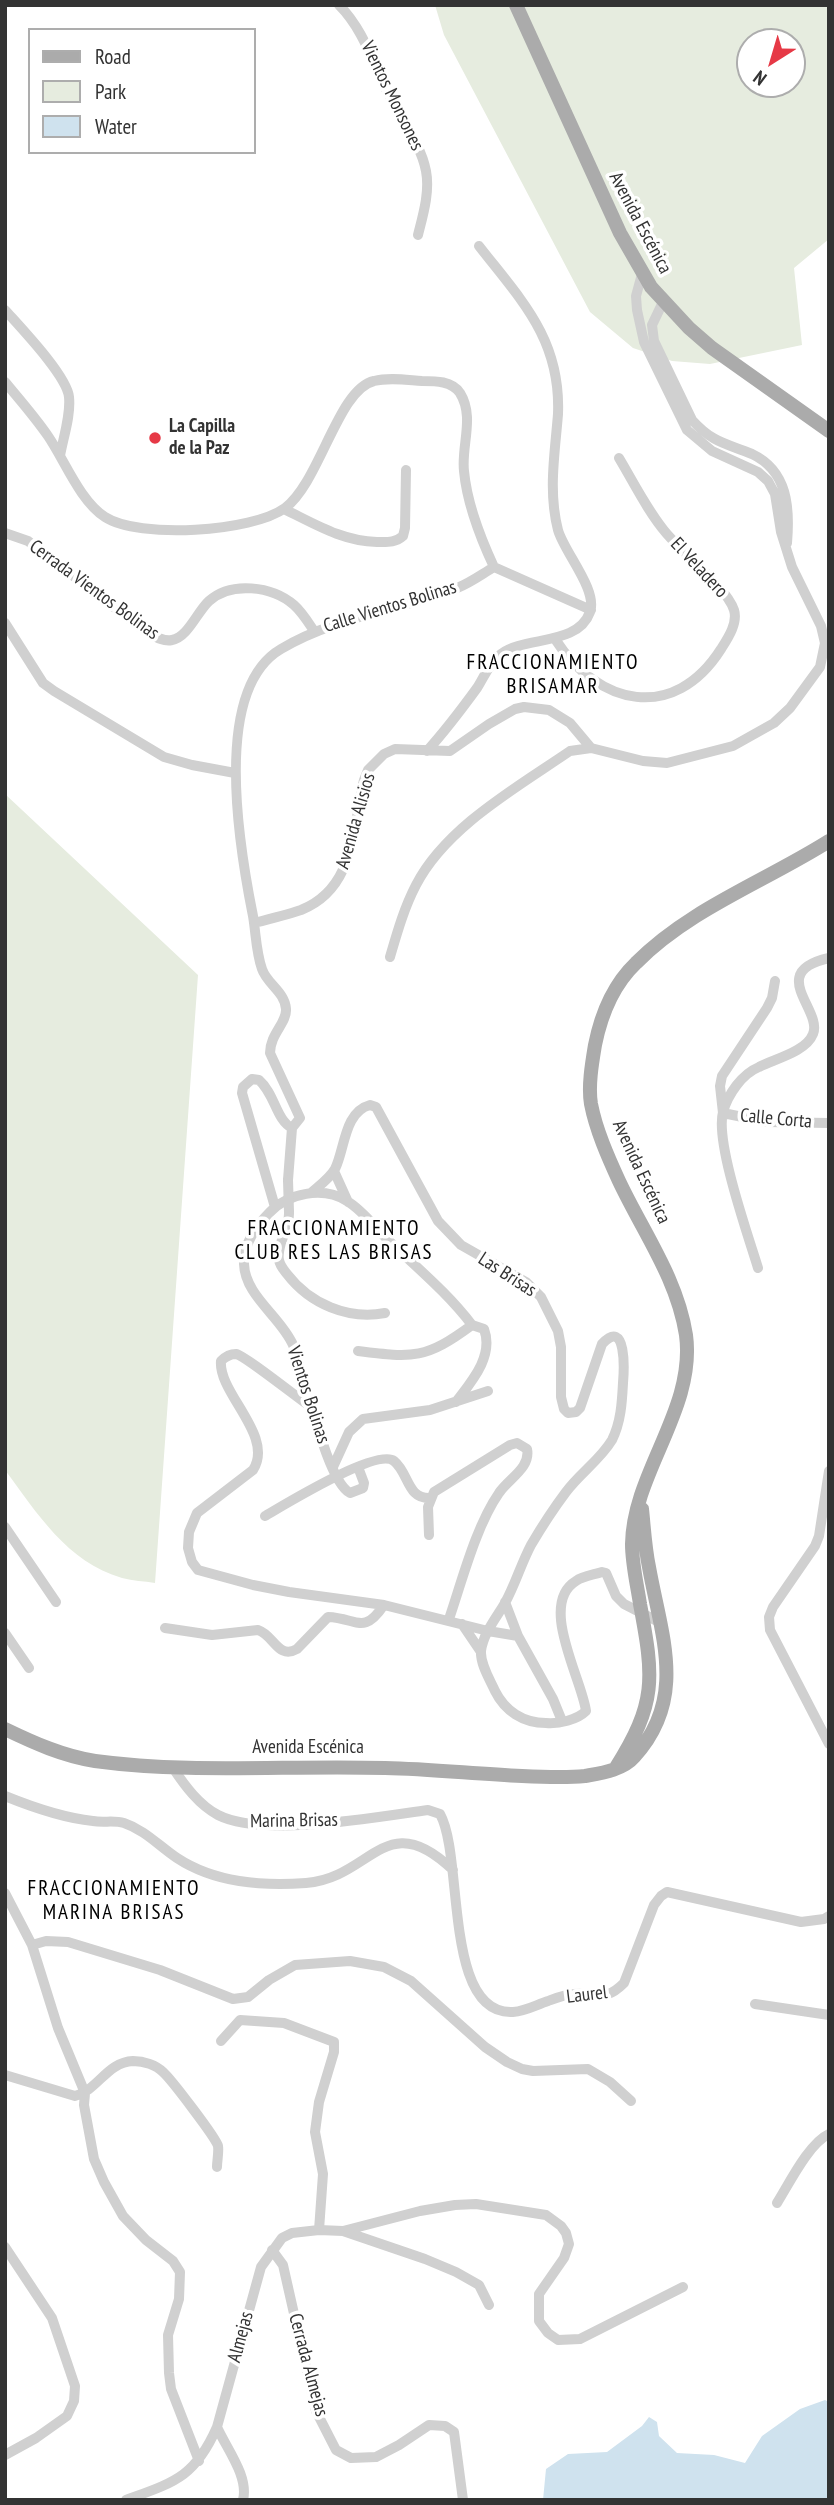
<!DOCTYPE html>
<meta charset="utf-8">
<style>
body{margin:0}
#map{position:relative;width:834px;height:2505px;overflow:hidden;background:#fff;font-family:"PT Sans Narrow",sans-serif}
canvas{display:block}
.frame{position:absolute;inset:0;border:7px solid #333;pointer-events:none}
.legend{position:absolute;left:28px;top:28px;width:228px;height:126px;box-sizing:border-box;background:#fff;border:2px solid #adadad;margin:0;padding:9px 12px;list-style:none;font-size:21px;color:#333}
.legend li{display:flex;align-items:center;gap:14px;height:35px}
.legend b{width:35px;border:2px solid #adadad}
.north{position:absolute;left:736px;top:28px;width:70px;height:70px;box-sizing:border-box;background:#fff;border:2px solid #adadad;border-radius:50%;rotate:217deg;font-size:19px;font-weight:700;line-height:28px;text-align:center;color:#333}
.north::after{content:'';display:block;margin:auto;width:24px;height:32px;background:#e63946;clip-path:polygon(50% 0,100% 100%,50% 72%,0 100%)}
</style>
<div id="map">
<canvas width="834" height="2505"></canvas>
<div class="frame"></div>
<ul class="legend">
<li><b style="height:9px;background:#ababab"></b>Road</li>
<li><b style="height:19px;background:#e6ecdf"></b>Park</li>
<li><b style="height:19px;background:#cfe2ee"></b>Water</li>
</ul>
<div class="north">N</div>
</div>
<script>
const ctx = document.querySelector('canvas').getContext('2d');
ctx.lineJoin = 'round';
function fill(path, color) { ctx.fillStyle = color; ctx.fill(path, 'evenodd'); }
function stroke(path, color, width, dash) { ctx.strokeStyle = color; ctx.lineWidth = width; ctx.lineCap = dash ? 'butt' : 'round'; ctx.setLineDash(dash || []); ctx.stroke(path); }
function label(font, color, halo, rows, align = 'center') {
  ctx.font = font + ' "PT Sans Narrow",sans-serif'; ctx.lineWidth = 7; ctx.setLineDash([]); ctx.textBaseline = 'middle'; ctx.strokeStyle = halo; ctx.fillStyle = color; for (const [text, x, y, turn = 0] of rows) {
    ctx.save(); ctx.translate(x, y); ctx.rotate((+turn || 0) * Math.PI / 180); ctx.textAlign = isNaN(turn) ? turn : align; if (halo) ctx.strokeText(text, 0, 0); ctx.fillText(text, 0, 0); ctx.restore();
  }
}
fill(new Path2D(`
 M435,5H829V239L794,268L802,345L710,364L672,361L633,348L590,312L444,35ZM750,42H792V84H750Z
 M5,794L198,975L155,1583C144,1581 133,1581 122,1578C67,1562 37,1513 5,1470Z`), '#e6ecdf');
fill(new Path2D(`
 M825,2400L829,2402V2500H543L546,2469L568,2454L607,2452L642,2426L649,2417L657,2422L659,2436L677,2453L714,2455L745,2463L762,2436L800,2409Z`), '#cfe2ee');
stroke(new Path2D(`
 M339,5C365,31 374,67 391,99C403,122 421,145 426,171C430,192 423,215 418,235
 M663,302L652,325L654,341L692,420C713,443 725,443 752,454C788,471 790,508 787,543
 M5,310C21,328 67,376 69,397C71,416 63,438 60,456
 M5,382C20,400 35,417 48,436C65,461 80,501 105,517C139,539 252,532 285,508C320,482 338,389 374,381C389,377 407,380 422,381C436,381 452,381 460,393C475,417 461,446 464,471C467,504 480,537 494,567L591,610
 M284,509C315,524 342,541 377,542C387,542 395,543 403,536L405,528L406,470
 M5,533L28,541L146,632C154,636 163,642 172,640C188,637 197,612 209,601C231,581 272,586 294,605C302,612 308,622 314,631
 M5,623L43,683L54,691L164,757L192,765L235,773
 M555,639C598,706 674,723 721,649C728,638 738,623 734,610C727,588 684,554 667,534C648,512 634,483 619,458
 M427,751C445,731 461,710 477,688C484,677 490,662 501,654C525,636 578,646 590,612C598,590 564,552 558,530C548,491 555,453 558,414C561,339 521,300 479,246
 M254,923C270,919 286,915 301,910C356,888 352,828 364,780L368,770L384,754L395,749L450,751L489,724L515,709L524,707L549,710L570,723L591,748L643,761L667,763L733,746L774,723L790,708L820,667L825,643L821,626L792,567L781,532L775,494L768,481L758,472L712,451L687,430L644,342L637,310L636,296L642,274
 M390,957C397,933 404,908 416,885C446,827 516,788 570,751L591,748
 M775,981L772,998L767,1008L722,1076L720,1086L723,1113L767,1122L829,1123
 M334,1171L348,1202
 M288,1180L292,1128
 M311,1193C319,1186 330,1178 335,1169C345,1149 344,1112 370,1105L376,1107L438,1221L461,1245L526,1282L541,1297L558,1331L561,1347V1397L564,1409L568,1413L576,1412L580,1408L602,1344C627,1317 624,1371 623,1383C622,1402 621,1422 612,1440C600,1460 580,1473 566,1492C554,1508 541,1528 531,1545C521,1564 515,1585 505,1603C496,1618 483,1634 481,1651C480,1664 490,1680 495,1691C505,1711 523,1723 546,1723C559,1724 577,1720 586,1711C582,1679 538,1604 576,1581C583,1576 593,1575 602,1572L606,1573L616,1596L624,1604L661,1623
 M275,1207L242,1093L243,1087L252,1079L259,1080C275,1094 276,1120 292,1128L300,1118L270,1053C270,1034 287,1023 286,1009C285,992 267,984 262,969C256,952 256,934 253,916C240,851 211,690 281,649C336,616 398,611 457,588C470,583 482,574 494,567
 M289,1212C290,1229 276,1244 279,1260C280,1266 284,1270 287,1274C310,1304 348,1320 385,1313
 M758,1268C748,1235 715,1142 723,1112C728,1094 742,1074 759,1067C774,1059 806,1052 813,1034C823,1010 766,972 829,958
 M456,1402C472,1381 494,1356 484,1329L472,1325
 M311,1407C299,1399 244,1355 236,1354C230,1354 225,1357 221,1361C218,1393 275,1436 253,1470L197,1513L189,1532L188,1548L192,1562L198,1570L253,1585L289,1592L384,1605L488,1631L518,1636L553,1699L562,1721
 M333,1467L349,1432L363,1419L430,1410L488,1391
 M358,1467L364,1483L363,1488L350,1493C325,1479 306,1375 293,1345C281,1317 245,1296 244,1264C243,1245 256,1226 269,1213C288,1193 323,1186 347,1201C362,1210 374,1226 386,1238C415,1266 448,1293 472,1325C426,1359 414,1358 358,1351
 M829,1471L819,1536L815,1546L773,1607L769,1617L770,1630L829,1744
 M265,1516C284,1505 377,1448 394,1461C409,1473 407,1499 430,1498
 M5,1527L56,1602
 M429,1535L428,1507L434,1492L510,1445L517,1443L527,1449C531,1468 508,1479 499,1493C476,1526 462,1581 449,1619
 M505,1602L518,1636
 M462,1624L481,1652
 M165,1628L212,1635L258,1630C274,1635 278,1660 297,1649L328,1617C357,1618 363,1636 384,1605
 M5,1633L29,1668
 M173,1768C185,1786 199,1805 218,1815C263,1838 377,1817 428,1810L440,1814C464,1856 443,2016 513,2012C526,2011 536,2005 548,2001C556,1998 566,1994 574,1994C598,1992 604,2003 624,1983L654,1905L661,1896L667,1892L801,1922L824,1919L829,1916
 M5,1796C32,1807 64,1818 93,1821C103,1823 114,1820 124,1823C145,1830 159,1846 177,1858C215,1883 262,1886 306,1883C372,1878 385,1805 453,1870
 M5,1893L32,1945L58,2028L85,2093L84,2105L94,2159L104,2182L123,2216L146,2240L173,2261L180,2272L179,2299L168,2335L169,2373L171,2389L199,2461
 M32,1945L46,1941L68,1942L160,1970L233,1999L248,1997L269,1980L295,1965L350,1961L384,1967L411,1981L485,2047L507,2062L522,2069L533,2071L588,2069L610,2082L631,2101
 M755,2004L829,2015
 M221,2041L240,2020L284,2023L334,2042V2052L319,2102L315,2132L323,2174L319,2230
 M5,2075L75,2096C98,2090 107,2062 133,2061C144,2061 156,2065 163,2072C171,2079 216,2138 218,2146C219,2152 217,2161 217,2167
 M777,2203C789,2184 809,2143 829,2134
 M343,2231L420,2211L455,2205L476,2204L546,2215L561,2226L566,2233L569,2244L564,2258L539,2294V2321L548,2333L558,2340L580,2339L683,2287
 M5,2247L52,2318L75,2386L74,2401L67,2416L36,2438L5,2455
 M272,2250L283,2265L316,2411L336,2450L351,2458L376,2457L399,2445L429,2425L445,2426L454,2432L463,2500
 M217,2427C226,2448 249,2476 243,2500
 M126,2500C175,2482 195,2477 217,2427L261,2267L282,2238L292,2233L319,2230L343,2231L425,2259L456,2272L479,2285L489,2305`), '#d0d0d0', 10);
stroke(new Path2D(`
 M516,5L620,233L651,287L689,328L712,348L829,431
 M5,1729C34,1743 63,1756 95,1761C191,1774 288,1765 385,1768C431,1769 476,1774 522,1776C543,1777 565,1778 585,1776C601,1773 623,1770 634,1757C688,1698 661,1635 649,1567C645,1548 644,1528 642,1509
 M615,1769C657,1703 654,1678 640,1604C637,1584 632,1564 632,1544C633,1472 696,1409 686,1335C677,1278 643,1232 619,1181C608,1157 596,1130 591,1104C588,1086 592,1063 595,1045C601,1015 614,984 636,963C689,909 766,881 829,841`), '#ababab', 14);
stroke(new Path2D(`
 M288,1180L289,1212`), '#d0d0d0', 10);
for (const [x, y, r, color] of [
 [155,438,7,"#e63946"]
]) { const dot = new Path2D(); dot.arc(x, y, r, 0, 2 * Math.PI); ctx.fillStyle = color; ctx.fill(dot); stroke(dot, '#fff', 2.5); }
label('19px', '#333', '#fff', [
 ["Vientos Monsones",392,96,64],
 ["Avenida Escénica",640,223,62],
 ["El Veladero",699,568,47],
 ["Cerrada Vientos Bolinas",94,590,36],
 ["Calle Vientos Bolinas",390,607,-17],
 ["Avenida Alisios",356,821,-74],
 ["Calle Corta",776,1119,5],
 ["Avenida Escénica",641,1172,65],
 ["Las Brisas",507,1275,33],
 ["Vientos Bolinas",308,1395,72],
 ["Avenida Escénica",308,1748],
 ["Marina Brisas",294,1821,-1],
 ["Laurel",587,1995,-7],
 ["Almejas",241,2337,-75],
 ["Cerrada Almejas",308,2365,75]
]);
label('bold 19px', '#333', '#fff', [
 ["La Capilla",169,427],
 ["de la Paz",169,449]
], 'left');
ctx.letterSpacing = '2px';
label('21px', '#000', '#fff', [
 ["FRACCIONAMIENTO",553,663],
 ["BRISAMAR",553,687],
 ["FRACCIONAMIENTO",334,1229],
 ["CLUB RES LAS BRISAS",334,1253],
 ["FRACCIONAMIENTO",114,1889],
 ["MARINA BRISAS",114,1913]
]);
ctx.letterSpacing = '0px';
</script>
